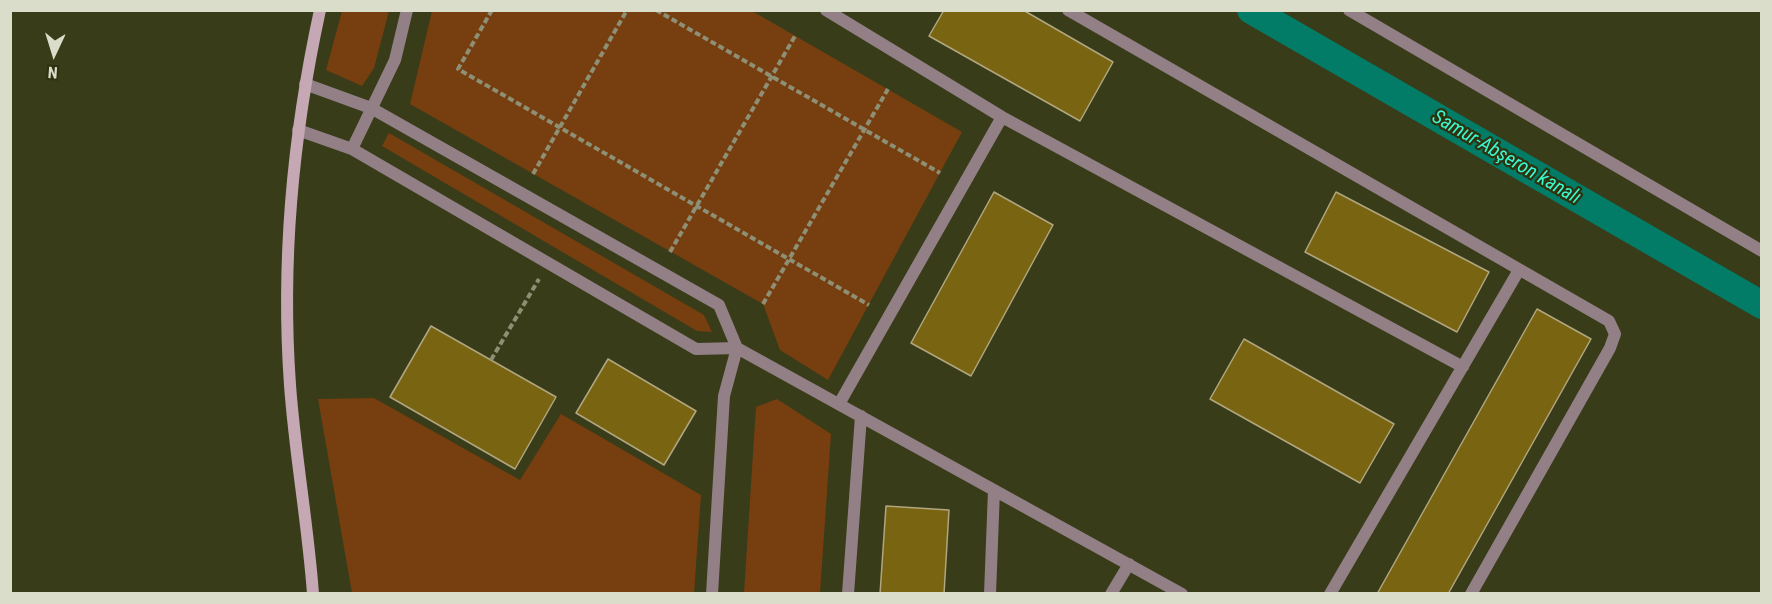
<!DOCTYPE html>
<meta charset="utf-8">
<style>
body{margin:0}
#map{position:relative;width:1772px;height:604px;overflow:hidden;background:#383c19;font-family:"Roboto Condensed",sans-serif}
canvas{display:block}
.frame{position:absolute;inset:0;border:12px solid #daddc9;pointer-events:none}
.north{position:absolute;left:24px;top:24px;width:60px;height:60px;-webkit-text-stroke:4px #2e320f;paint-order:stroke;rotate:184deg;font-size:16px;font-weight:700;line-height:24px;text-align:center;color:#daddc9}
.north::after{content:'';display:block;margin:auto;width:21px;height:27px;background:#daddc9;clip-path:polygon(50% 0,100% 100%,50% 72%,0 100%)}
</style>
<div id="map">
<canvas width="1772" height="604"></canvas>
<div class="frame"></div>
<div class="north">N</div>
</div>
<script>
const ctx = document.querySelector('canvas').getContext('2d');
ctx.lineJoin = 'round';
function fill(path, color) { ctx.fillStyle = color; ctx.fill(path, 'evenodd'); }
function stroke(path, color, width, dash) { ctx.strokeStyle = color; ctx.lineWidth = width; ctx.lineCap = dash ? 'butt' : 'round'; ctx.setLineDash(dash || []); ctx.stroke(path); }
function label(font, color, halo, rows, align = 'center') {
  ctx.font = font + ' "Roboto Condensed",sans-serif'; ctx.lineWidth = 4.5; ctx.setLineDash([]); ctx.textBaseline = 'middle'; ctx.strokeStyle = halo; ctx.fillStyle = color; for (const [text, x, y, turn = 0] of rows) {
    ctx.save(); ctx.translate(x, y); ctx.rotate((+turn || 0) * Math.PI / 180); ctx.textAlign = isNaN(turn) ? turn : align; if (halo) ctx.strokeText(text, 0, 0); ctx.fillText(text, 0, 0); ctx.restore();
  }
}
fill(new Path2D(`
 M342,11H389L374,68L362,86L326,70Z
 M752,11L962,132L828,380L780,350L763,304L410,104L432,11Z
 M389,133L704,315L712,332L697,331L382,146Z
 M374,398L520,480L561,414L701,495L694,593H352L318,399Z
 M777,399L831,434L820,593H744L756,407Z`), '#773e10');
stroke(new Path2D(`
 M1251,10L1762,305`), '#027c66', 28);
const building = new Path2D(`
 M944,10H1023L1113,62L1080,121L929,36Z
 M994,192L1053,225L971,376L911,343Z
 M1336,192L1489,272L1457,332L1305,252Z
 M1537,309L1591,339L1448,594H1377Z
 M431,326L556,397L515,469L390,397Z
 M1244,339L1394,424L1360,483L1210,399Z
 M608,359L696,411L664,465L576,413Z
 M886,506L949,510L944,594H880Z`);
fill(building, '#796511');
stroke(building, '#b1a680', 1.5);
stroke(new Path2D(`
 M492,10L458,69L869,305
 M656,10L940,173
 M533,174L627,10
 M670,252L795,36
 M763,304L888,89
 M491,360L539,279`), '#8d9075', 4, [6, 3]);
stroke(new Path2D(`
 M826,10L1002,117L1463,367
 M1068,10L1609,321L1615,334L1610,348L1471,594
 M1349,10L1762,251
 M298,130L352,149L696,349L737,348L719,305L371,108L305,84
 M352,149L395,60L407,10
 M839,404L1002,117
 M712,594L724,396L737,348L1182,594
 M848,594L861,416
 M990,594L994,490
 M1111,594L1129,564
 M1330,594L1519,270`), '#938087', 12);
stroke(new Path2D(`
 M313,594C308,524 295,455 290,385C281,259 293,134 320,10`), '#c5a8b3', 12);
label('italic 20px', '#3af8d0', '#2e320f', [
 ["Samur-Abşeron kanalı",1506,158,30]
]);
</script>
